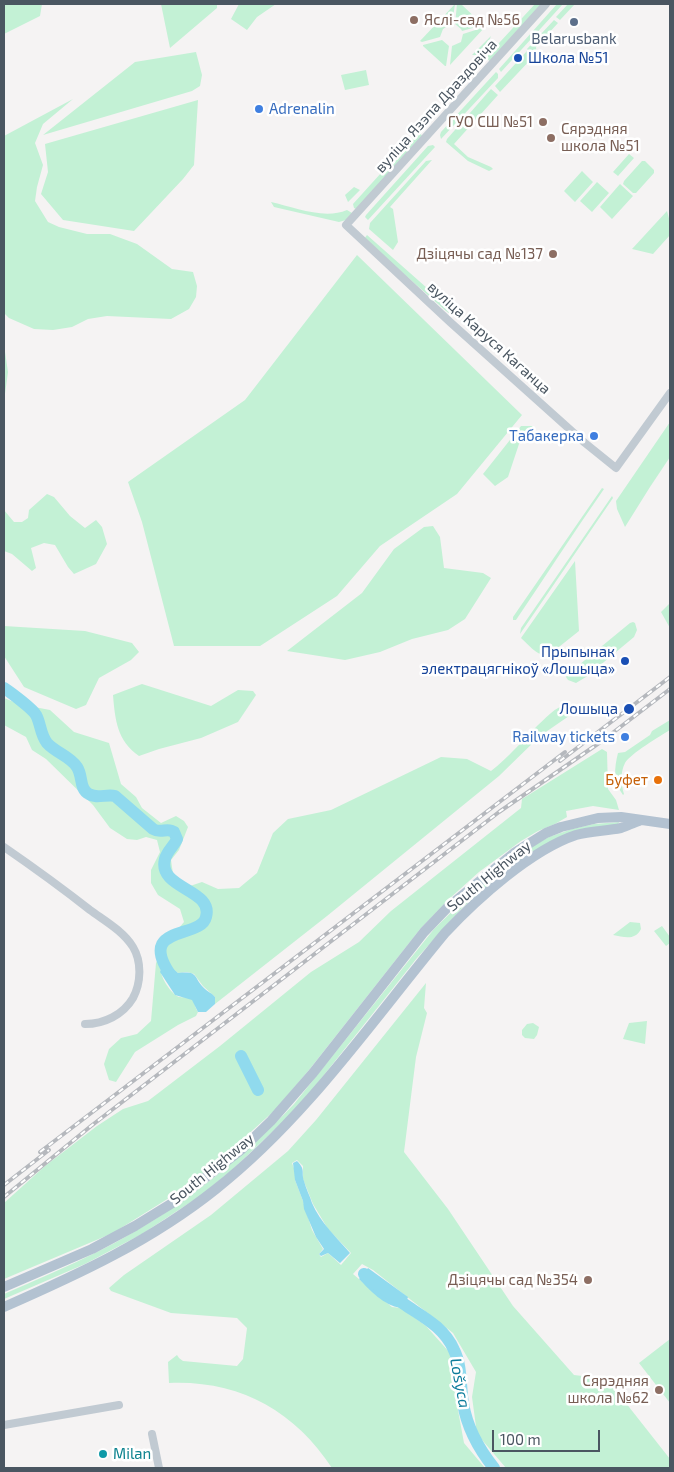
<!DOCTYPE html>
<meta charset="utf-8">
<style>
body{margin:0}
#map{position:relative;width:674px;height:1472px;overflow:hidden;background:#f5f3f3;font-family:"Exo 2",sans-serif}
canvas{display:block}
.frame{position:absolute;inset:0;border:5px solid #4a5661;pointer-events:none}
.scale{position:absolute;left:492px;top:1430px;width:108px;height:22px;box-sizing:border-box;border:2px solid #4a5661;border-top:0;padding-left:6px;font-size:15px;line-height:18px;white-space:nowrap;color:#4a5661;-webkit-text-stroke:4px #fff;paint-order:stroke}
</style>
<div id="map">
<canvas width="674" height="1472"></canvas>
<div class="frame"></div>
<div class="scale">100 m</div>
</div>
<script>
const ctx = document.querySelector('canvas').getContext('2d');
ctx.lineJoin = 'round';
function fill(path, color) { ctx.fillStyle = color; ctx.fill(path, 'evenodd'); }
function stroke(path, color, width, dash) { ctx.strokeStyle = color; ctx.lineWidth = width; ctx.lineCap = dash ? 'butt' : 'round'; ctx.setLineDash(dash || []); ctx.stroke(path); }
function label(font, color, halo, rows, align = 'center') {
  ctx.font = font + ' "Exo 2",sans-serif'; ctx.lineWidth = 5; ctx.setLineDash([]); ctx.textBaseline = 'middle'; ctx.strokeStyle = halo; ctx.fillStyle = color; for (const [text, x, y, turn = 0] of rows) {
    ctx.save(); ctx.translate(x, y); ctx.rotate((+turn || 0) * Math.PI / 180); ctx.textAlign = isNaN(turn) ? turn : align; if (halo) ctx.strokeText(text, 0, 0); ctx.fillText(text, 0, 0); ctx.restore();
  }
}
fill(new Path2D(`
 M4,4H42L40,16L4,34Z
 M161,4H217V8L170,48Z
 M239,4H276L257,17L247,30L231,19Z
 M455,4L452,24L443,29L440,37L422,42L420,41Z
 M457,4H461L483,25L462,31L461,29L455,24Z
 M535,4H542L490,62L487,58L488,55Z
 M557,4H563L501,72L499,69Z
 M568,4H575L560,20L556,17Z
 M554,20L558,23L536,47L537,58L527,49Z
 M485,27L450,65L452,46L461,42L463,34Z
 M491,36C486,49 488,55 472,55Z
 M442,40L449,46L446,66H445L423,46V45Z
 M527,51L533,57L500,92L495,86Z
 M196,52L202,75L200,86L192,91L43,135L135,62Z
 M366,70L369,85L345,90L341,75Z
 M496,72L498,74V78L441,139L440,135L441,132Z
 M491,89L498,95L454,144L468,157L491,167L493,169L489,171L468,161L446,142L447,139Z
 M73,99L43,124L35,143L43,165L37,187L35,201L48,222L59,227L87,234H110L137,244L172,269L193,272L197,286L196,297L189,309L171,319L107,316L88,319L72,327L53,330L34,329L9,318L4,313V136Z
 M198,100L194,165L183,179L134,231L63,220L41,194L48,172L45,144Z
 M419,131L422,136L356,209L354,208L353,204Z
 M433,145L435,147L368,220L365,217L366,215L428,146Z
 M629,154L634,158L618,176L613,172Z
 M432,160L390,207L393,209L398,242L393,250L369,229L370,223L426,161Z
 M642,161H645L654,170V173L636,193H633L623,184L624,181Z
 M582,171L593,182L575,202L564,191Z
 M597,182L609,193L592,212L580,201Z
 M620,184L633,196L612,219L600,207Z
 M354,187L360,190L348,202L345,195Z
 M271,202C294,207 324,220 347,210L352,213L346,220L339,222L274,207Z
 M667,211L670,222V235L653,254L632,249Z
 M367,235L453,311L449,313L446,311L364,239Z
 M357,255L522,415L457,494L380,546L337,596L260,646H174L142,522L128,482L245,400Z
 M4,345L8,372L4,401Z
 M670,422V457L650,487L625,527L617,509L616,501Z
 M521,426H534L519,444L508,477L495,486L483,474Z
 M602,488L604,489C574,532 545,577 516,620H513V617Z
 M47,494L54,497L70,516L85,528L96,520L102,527L107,544L96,564L74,574L68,567L55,545L44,543L31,548L36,568L32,571L12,554L4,551V510L14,522H22L28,518L29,510Z
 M612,496L613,498L520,634L521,628Z
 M433,526L440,537L444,568L483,573L491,578L465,619L448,630L412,639L380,652L345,660L287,651L362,593L394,549L424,527Z
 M575,561L579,631L550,654C538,658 530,646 521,638Z
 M670,603V628L661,612Z
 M633,622L635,623L637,630L634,637L586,677L576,683L568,680L566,677L568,674L630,623Z
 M4,626L85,631L132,643L139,652L131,660L99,678L86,705L76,709L24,687L4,656Z
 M142,684L211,706L238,690L253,691L256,695L238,722L201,738L159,749L139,756C117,741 115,719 113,695Z
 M4,698L19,704L50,710L74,732L109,743L121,784L136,797L142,808L161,823L176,816L184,821L188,827L179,850L171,860L174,881L187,887L202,882L218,889L239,888L257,873L273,833L288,819L331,810L441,757L467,759L491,771C508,758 522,741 537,726C546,718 551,711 562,706L569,716L540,736L499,776L327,916L215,1004V997L203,986L194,974L187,972L178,973L170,967L161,968C159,975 170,992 177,996C182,999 189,995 193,1000C195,1004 195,1008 198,1012L196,1016L178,1025L135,1052L116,1082L109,1080L104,1064L109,1049L121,1038L137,1034L151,1021L156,963L165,944L184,922L180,909L158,895L151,883V870L160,852L157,840L146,837L137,840L127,839L110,828L93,805L46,759L32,750L26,737L4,725Z
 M670,720V730C660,736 630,754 625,763C620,773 621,784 624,794L623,795C613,782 614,769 618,753L625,752L650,735L652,731Z
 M602,749L607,752L608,789L616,800L619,810L593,806L566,811L567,817L555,824L538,831L521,841L479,872L449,899L421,928L309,1070L275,1110L211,1168L185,1188L113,1233L4,1279V1203L45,1166L97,1126L123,1109L148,1101L220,1046L311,972L359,942L391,911L521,808L522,799Z
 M619,822L618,825L596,827L492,882L462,908L417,958L316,1085L292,1113L232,1170L200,1196L142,1234L85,1264L4,1299V1294C36,1280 69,1266 101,1250C174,1213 238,1163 294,1104L434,929L467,897L531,847L549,837L572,829L594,824Z
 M630,922L640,923L641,929C635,941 624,937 613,935Z
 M662,926L670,937V943L666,946L654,931Z
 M426,983L424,1008L427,1013L416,1057L404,1152L448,1209L513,1306L574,1375L607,1379L670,1459V1468H506L477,1434L472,1397L476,1372L453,1333L373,1270L362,1264L353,1274L392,1307L401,1308L426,1326L450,1353L455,1394L464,1443L485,1468H332C294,1410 238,1380 169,1383L168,1362L177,1355L179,1358L183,1361L237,1366L243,1359L247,1328L237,1318L171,1313L111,1291L109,1288L124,1275L211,1215L288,1151L316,1120ZM297,1160L303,1166V1179L313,1204L328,1229L351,1253L341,1265L328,1253L321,1257L319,1254L323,1249L312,1230L303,1201L295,1180V1171L292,1163Z
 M647,1021L645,1044L623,1039L629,1023Z
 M533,1023L539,1027L537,1035L534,1039L525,1038L522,1035V1030L527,1024Z
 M670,1339V1403L639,1363Z`), '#c3f1d5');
fill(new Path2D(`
 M162,967H171L178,973C200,971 192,977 205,989C208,992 212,993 215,997V1004L206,1012H198L192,1000L175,995L160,972Z
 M297,1161C306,1170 301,1172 304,1181C306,1189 310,1196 312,1203C320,1222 337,1238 350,1253L340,1263L328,1253L321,1256L319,1254L324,1249L316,1237L304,1209L303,1201L295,1180L293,1163Z
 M368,1268L408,1297L405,1305L401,1308C383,1305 371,1291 359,1279Z`), '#90daee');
stroke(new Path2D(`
 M4,688C10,692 33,709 36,715C41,724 40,734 47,743C56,753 70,756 77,767C83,776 79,789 89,794C96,799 107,794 115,796L153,829C161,834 167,827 174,832L177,839C174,846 167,851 165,859C157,889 214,889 206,917C201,940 132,923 174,980
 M241,1056L258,1090
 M364,1274C377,1284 390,1294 404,1304C423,1317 444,1327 454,1350C462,1366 460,1385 463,1403C467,1428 478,1448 494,1468`), '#90daee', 12);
stroke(new Path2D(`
 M546,4L346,225L450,322L585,443L616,468L670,393
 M4,847C33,867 62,888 90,910C105,921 123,931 133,947C142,962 141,983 133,998C123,1015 104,1024 85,1024
 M4,1425L119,1405
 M152,1434L159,1468`), '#c1cad2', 8);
stroke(new Path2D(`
 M4,1287L92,1249L135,1226L174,1202L242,1149L271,1121L313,1073L424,932L448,907L514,853L546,833L561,827L598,818L621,817L670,824
 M4,1307C79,1274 151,1241 216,1189C306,1118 372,1021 445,933C477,899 531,850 576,835C591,831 606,831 621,828C627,826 633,823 639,821`), '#b3c2d1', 10);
const rail = new Path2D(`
 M560,761L670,677
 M40,1152L565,752
 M4,1185L49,1150
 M4,1197L91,1126L499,812L602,741L670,689`);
stroke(rail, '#b5b8bd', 4);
stroke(rail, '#fff', 2, [5.5]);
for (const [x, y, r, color] of [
 [414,20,5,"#8d6e63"],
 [574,22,5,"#5c6f8a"],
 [518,58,5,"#1a4fb4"],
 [259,109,5,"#3f7fe0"],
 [543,122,5,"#8d6e63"],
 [551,138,5,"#8d6e63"],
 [553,254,5,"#8d6e63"],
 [594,436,5,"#3f7fe0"],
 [625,661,5,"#1a4fb4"],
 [629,709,6,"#1a4fb4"],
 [625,737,5,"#3f7fe0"],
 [658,780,5,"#e8710a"],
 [588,1280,5,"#8d6e63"],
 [659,1390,5,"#8d6e63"],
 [103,1454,5,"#0f9aa8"]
]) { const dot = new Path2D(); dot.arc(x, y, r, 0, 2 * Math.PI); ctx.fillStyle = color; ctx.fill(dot); stroke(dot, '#fff', 2); }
label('15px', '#785e54', '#fff', [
 ["Яслі-сад №56",424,20,"left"],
 ["ГУО СШ №51",533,122],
 ["Сярэдняя",561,129,"left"],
 ["школа №51",561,146,"left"],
 ["Дзіцячы сад №137",543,254],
 ["Дзіцячы сад №354",578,1280],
 ["Сярэдняя",649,1381],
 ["школа №62",649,1398]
], 'right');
label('15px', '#4e5e75', '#fff', [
 ["Belarusbank",574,39]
]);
label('15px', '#164399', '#fff', [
 ["Школа №51",528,58,"left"],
 ["Прыпынак",615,652],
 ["электрацягнікоў «Лошыца»",615,669],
 ["Лошыца",618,709]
], 'right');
label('15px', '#4a5661', '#fff', [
 ["вуліца Язэпа Драздовіча",436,106,-48],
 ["вуліца Каруся Каганца",489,338,42],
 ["South Highway",489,876,-39],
 ["South Highway",212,1169,-39]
]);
label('15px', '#366cbe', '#fff', [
 ["Adrenalin",269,109,"left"],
 ["Табакерка",584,436],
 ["Railway tickets",615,737]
], 'right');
label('15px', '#c56008', '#fff', [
 ["Буфет",648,780]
], 'right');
label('15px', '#0d838f', '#fff', [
 ["Milan",113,1454]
], 'left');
label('italic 16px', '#0c7c9b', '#fff', [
 ["Lošyca",460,1383,79]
]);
</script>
